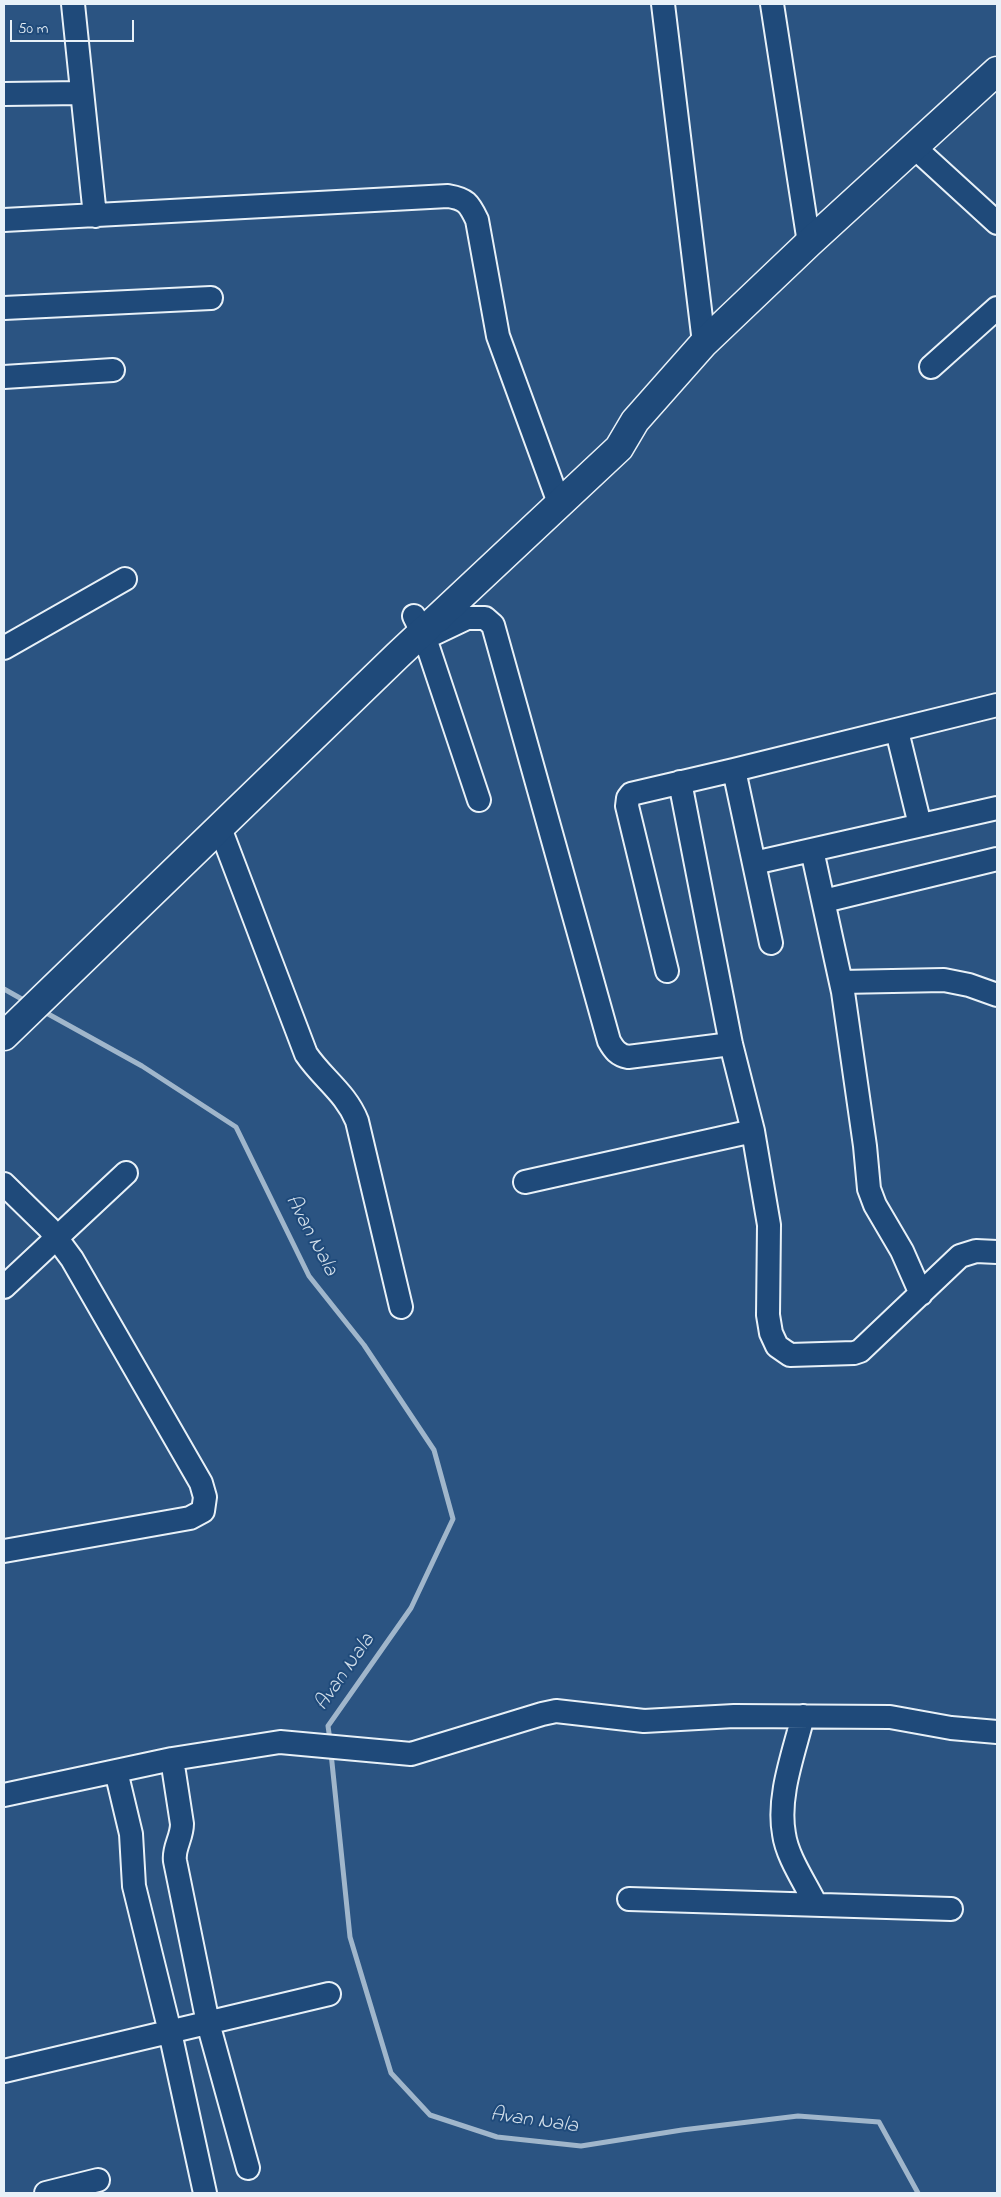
<!DOCTYPE html>
<style>
body{margin:0}
#map{position:relative;width:1001px;height:2197px;overflow:hidden;background:#2b5482;font-family:"Indie Flower",sans-serif}
canvas{display:block}
.frame{position:absolute;inset:0;border:5px solid #e8f1f8;pointer-events:none}
.scale{position:absolute;left:10px;top:20px;width:124px;height:22px;box-sizing:border-box;border:2px solid #e8f1f8;border-top:0;padding-left:6px;font-size:15px;line-height:18px;white-space:nowrap;color:#e8f1f8;-webkit-text-stroke:4px #1f4a7a;paint-order:stroke}
</style>
<div id="map">
<canvas width="1001" height="2197"></canvas>
<div class="frame"></div>
<div class="scale">50 m</div>
</div>
<script>
const ctx = document.querySelector('canvas').getContext('2d');
ctx.lineJoin = 'round';
function stroke(path, color, width, dash) { ctx.strokeStyle = color; ctx.lineWidth = width; ctx.lineCap = dash ? 'butt' : 'round'; ctx.setLineDash(dash || []); ctx.stroke(path); }
function label(font, color, halo, rows, align = 'center') {
  ctx.font = font + ' "Indie Flower",sans-serif'; ctx.lineWidth = 4; ctx.setLineDash([]); ctx.textBaseline = 'middle'; ctx.strokeStyle = halo; ctx.fillStyle = color; for (const [text, x, y, turn = 0] of rows) {
    ctx.save(); ctx.translate(x, y); ctx.rotate((+turn || 0) * Math.PI / 180); ctx.textAlign = isNaN(turn) ? turn : align; if (halo) ctx.strokeText(text, 0, 0); ctx.fillText(text, 0, 0); ctx.restore();
  }
}
stroke(new Path2D(`
 M4,989L27,1002
 M41,1010L142,1066L236,1127L309,1276L364,1345L434,1450L453,1519L411,1608L328,1726L330,1740
 M331,1753L350,1937L391,2073L430,2115L497,2137L581,2146L682,2130L798,2116L879,2122L918,2193`), '#a0b6cb', 5);
const minor = new Path2D(`
 M73,4L95,216
 M663,4L704,343
 M772,4L809,243
 M4,94L82,93
 M914,147L997,223
 M4,220L448,196C466,199 469,203 477,220L498,336L559,503
 M4,308L211,298
 M931,367L997,308
 M4,377L113,370
 M414,616L425,638L479,800
 M425,638L467,618H485L493,625L609,1041C614,1050 618,1055 628,1057L731,1044
 M4,648L125,579
 M897,731L920,825
 M734,770L771,943
 M680,782L731,1044L753,1131L769,1225L768,1315L771,1333L777,1346L790,1355L854,1353L860,1351L960,1256L976,1251L997,1252
 M220,828L306,1054C322,1078 346,1093 357,1121L401,1307
 M812,850L843,992L865,1146L869,1189L875,1205L902,1251L921,1294
 M754,863L997,808
 M824,901L997,859
 M667,971L627,806L628,798L631,794L734,770L997,705
 M841,982L944,980L969,985L997,995
 M525,1182L753,1131
 M4,1184L49,1228L72,1259L201,1483L205,1497L203,1511L190,1518L4,1551
 M4,1287L126,1173
 M803,1716C794,1753 777,1796 784,1834C787,1857 806,1884 816,1905
 M172,1759L182,1824C182,1838 173,1848 175,1861L208,2023L248,2168
 M116,1771L131,1834L134,1886L170,2032L205,2193
 M4,1795L172,1759L280,1742L411,1754L542,1714L556,1711L644,1721L734,1716L890,1717L951,1728L997,1732
 M629,1899L951,1909
 M4,2071L329,1994
 M46,2193L98,2180`);
const major = new Path2D(`
 M4,1036L398,655L619,448L635,421L704,343L809,243L997,71`);
stroke(minor, '#e8f1f8', 26);
stroke(major, '#e8f1f8', 31);
stroke(minor, '#1f4a7a', 22);
stroke(major, '#1f4a7a', 28);
label('italic 21px', '#d0dde9', '#1f4a7a', [
 ["Avan Nala",310,1236,62],
 ["Avan Nala",346,1673,-55],
 ["Avan Nala",534,2122,8]
]);
</script>
